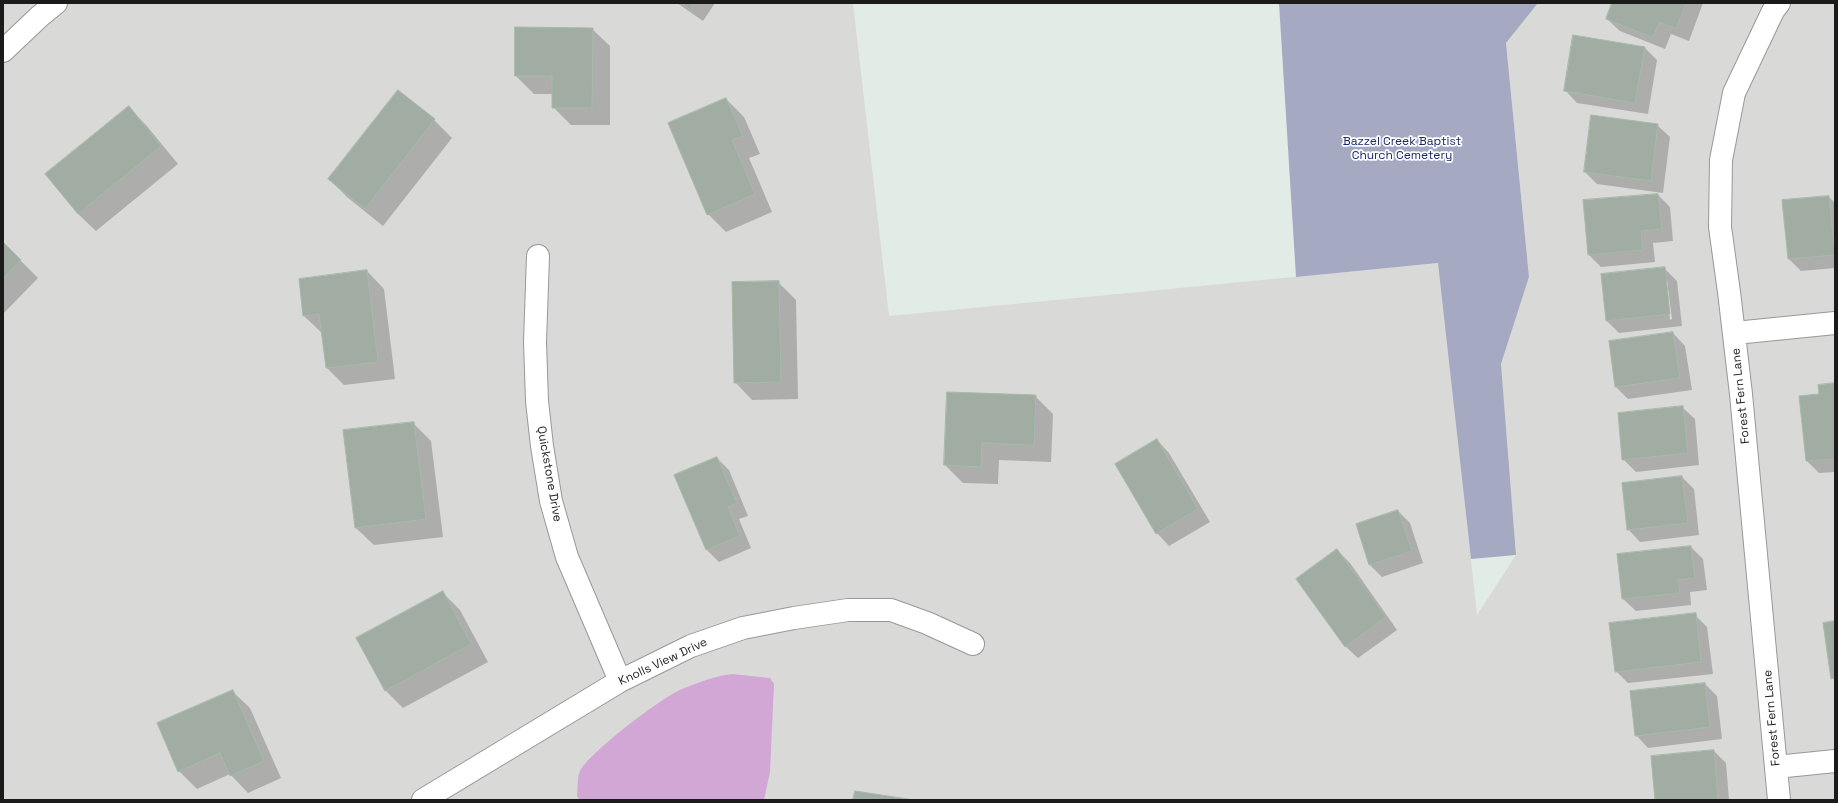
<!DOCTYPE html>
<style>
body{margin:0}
#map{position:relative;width:1838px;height:803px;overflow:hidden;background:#e2ece6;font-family:"Space Grotesk",sans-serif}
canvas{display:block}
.frame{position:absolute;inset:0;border:4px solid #1b1b1b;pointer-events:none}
</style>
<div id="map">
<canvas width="1838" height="803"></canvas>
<div class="frame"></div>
</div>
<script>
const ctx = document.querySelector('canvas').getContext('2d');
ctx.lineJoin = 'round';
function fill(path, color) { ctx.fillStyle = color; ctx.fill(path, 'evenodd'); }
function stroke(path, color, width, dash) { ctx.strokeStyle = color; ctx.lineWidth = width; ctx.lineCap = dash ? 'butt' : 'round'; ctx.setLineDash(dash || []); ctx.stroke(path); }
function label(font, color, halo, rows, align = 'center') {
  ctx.font = font + ' "Space Grotesk",sans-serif'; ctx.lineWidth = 3.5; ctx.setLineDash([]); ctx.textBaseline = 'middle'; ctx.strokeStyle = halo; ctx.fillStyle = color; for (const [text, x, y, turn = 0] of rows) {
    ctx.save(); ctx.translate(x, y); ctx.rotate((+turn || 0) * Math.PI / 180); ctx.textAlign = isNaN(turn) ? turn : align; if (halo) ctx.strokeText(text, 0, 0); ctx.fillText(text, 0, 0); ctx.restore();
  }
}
fill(new Path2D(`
 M3,3H853L889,316L1439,263L1477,615L1516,555L1501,364L1529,277L1506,43L1538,3H1835V800H3Z`), '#d9d9d8');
fill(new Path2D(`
 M1279,3H1538L1506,43L1529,277L1501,364L1516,555L1471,559L1438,263L1296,277Z`), '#a6a9c2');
fill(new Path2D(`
 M732,674L770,678L774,684L770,772L764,800H580L577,796C578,789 577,778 580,771C589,753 662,697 682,689C697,683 715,676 732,674Z`), '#d2a7d5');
fill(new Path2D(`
 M677,3H715L703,21Z
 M1613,3H1703L1689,41L1671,34L1665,49L1620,31L1607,19Z
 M592,29L610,46V125H571L553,107V94H534L516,76Z
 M1645,48L1657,60L1648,114L1577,103L1565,90Z
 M726,99L744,117L760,154L749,158L772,212L726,232L708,214Z
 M129,108L146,125L178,164L96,231L78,214Z
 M434,120L452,138L383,226L347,197L329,179Z
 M1657,125L1670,137L1663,193L1597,184L1585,172Z
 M1658,195L1670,207L1673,241L1653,243L1655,262L1601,267L1589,255L1584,201Z
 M1829,197L1835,203V268L1801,271L1789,259Z
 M3,243L38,278L3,314Z
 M1664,268L1677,281L1682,326L1619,333L1607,321L1602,275ZM1665,280H1667L1672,319L1670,320Z
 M367,271L384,289L395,379L344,385L327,368L323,334L304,316Z
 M778,282L796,300L798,399L752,400L735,382Z
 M1673,333L1685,346L1692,390L1628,399L1616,387Z
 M1835,384V472L1819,473L1807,461Z
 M1035,396L1053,414L1051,462L999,460L998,484L963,483L945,465Z
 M1682,407L1695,419L1699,465L1636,472L1623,459Z
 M413,423L431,441L443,537L374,545L356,528Z
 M1157,440L1169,453L1210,522L1169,546L1157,533L1116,464Z
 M717,458L729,470L748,516L739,519L751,548L719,562L707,550Z
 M1682,477L1694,489L1699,535L1640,542L1628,529Z
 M1398,511L1410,523L1423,563L1382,577L1370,565L1357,525Z
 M1691,547L1703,559L1707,590L1690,592L1691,605L1636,611L1623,599Z
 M1337,550L1350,563L1397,630L1358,658L1345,646Z
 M442,592L460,610L488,662L403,708L385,690Z
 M1695,615L1707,627L1713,674L1628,683L1616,671Z
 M1705,684L1717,696L1722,739L1648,748L1636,735Z
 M232,691L250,708L281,778L248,793L230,774L197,789L179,771Z
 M1714,751L1726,763L1729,800H1656Z`), '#0003');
const building = new Path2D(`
 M681,3H694L690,9Z
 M1612,3H1686L1676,29L1659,22L1653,38L1606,19Z
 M515,27L593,28L592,108H552V76H515Z
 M1573,35L1645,47L1635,103L1564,91Z
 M398,90L435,119L365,209L328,179Z
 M726,98L743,136L732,140L755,194L707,215L668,123Z
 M129,106L161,146L78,214L45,174Z
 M1591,115L1658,124L1651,181L1584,172Z
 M1658,194L1662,229L1641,231L1643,250L1588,255L1583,200Z
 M1829,196L1835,255L1788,259L1782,200Z
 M3,242L21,260L3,279Z
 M1665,267L1670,314L1606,321L1601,274Z
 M367,270L378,362L326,368L319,314L303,316L299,279Z
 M779,281L781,382L734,383L732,282Z
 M1673,332L1680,378L1615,387L1609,341Z
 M1835,383V459L1806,461L1799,396L1819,394L1818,385Z
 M947,392L1036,395L1034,445L982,443L981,467L944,465Z
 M1683,406L1688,453L1622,460L1618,413Z
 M414,422L426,519L355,528L343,430Z
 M1157,439L1198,509L1156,534L1115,464Z
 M717,457L737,503L728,507L740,536L706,550L674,475Z
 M1682,476L1688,523L1627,530L1622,483Z
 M1398,510L1412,551L1369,565L1356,524Z
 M1691,546L1695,578L1678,580L1680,593L1622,599L1617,554Z
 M1337,549L1386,617L1345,647L1296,579Z
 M443,591L471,644L385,691L356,638Z
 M1696,613L1701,662L1615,672L1609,623Z
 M1835,621V678L1831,679L1823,623Z
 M1705,683L1710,727L1635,736L1630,691Z
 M233,690L264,761L230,776L220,753L178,772L157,723Z
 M1714,750L1718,800H1655L1651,756Z
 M855,791L914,800H853Z`);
fill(building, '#a1ada3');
stroke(building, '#a6bba9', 1);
const minor = new Path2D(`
 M3,51L40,16L56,3
 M538,256L535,342L537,401L542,446L551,501L567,557L620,681
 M1735,333L1835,323
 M1776,767L1835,761
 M423,800L620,681L691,646L743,628L794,618L848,610H891L927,623L973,644
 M1779,800L1741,394L1729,292L1720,227L1721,160L1734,93L1773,11L1779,3`);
stroke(minor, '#989898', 24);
stroke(minor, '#fff', 22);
label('12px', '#17286c', '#fff', [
 ["Bazzel Creek Baptist",1402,142],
 ["Church Cemetery",1402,156]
]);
label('12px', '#1b1b1b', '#fff', [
 ["Forest Fern Lane",1741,396,-96],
 ["Quickstone Drive",549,474,80],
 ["Knolls View Drive",663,662,-25],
 ["Forest Fern Lane",1772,718,-95]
]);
</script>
